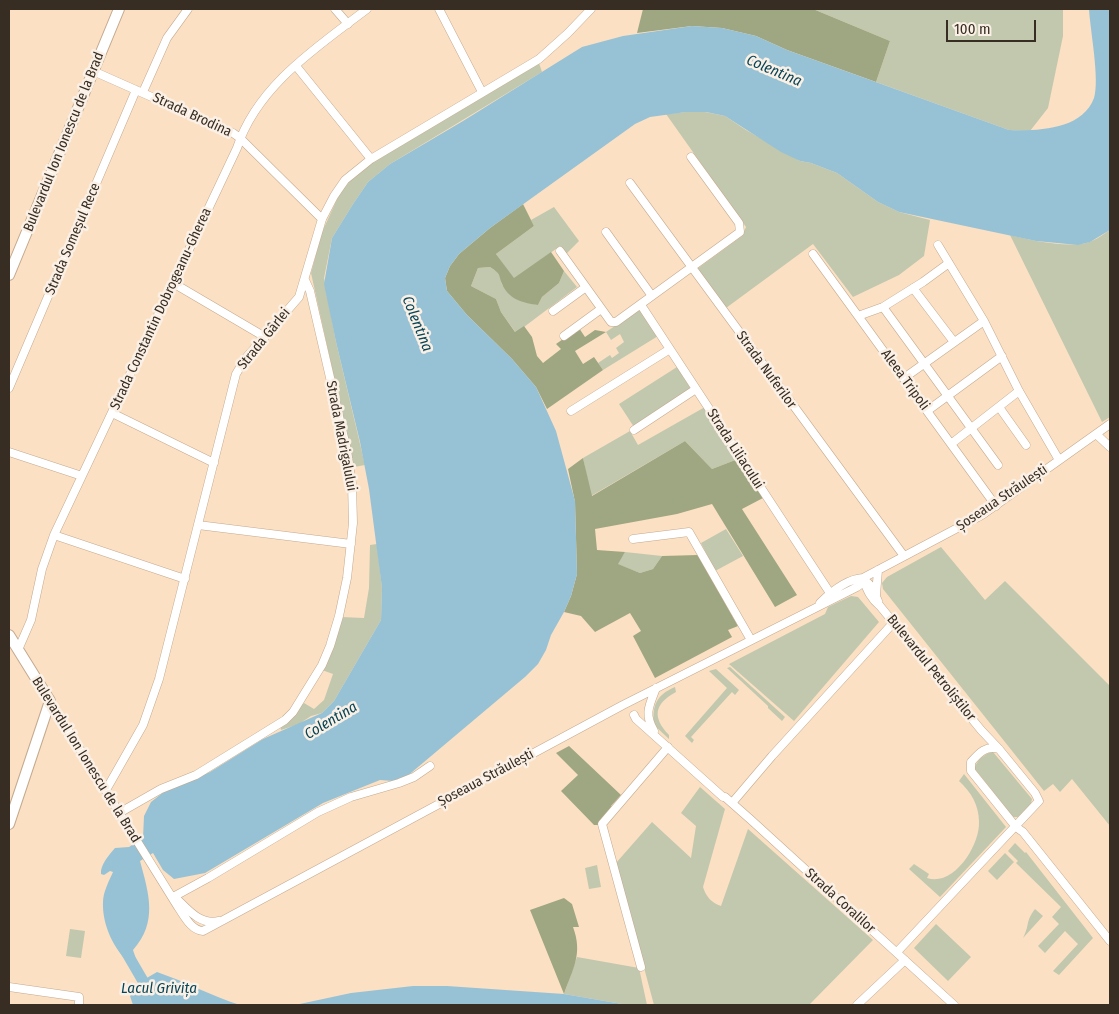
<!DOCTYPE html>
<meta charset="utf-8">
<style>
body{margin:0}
#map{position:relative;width:1119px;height:1014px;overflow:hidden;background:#fbe0c3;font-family:"Fira Sans Condensed",sans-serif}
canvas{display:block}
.frame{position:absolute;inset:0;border:10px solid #382d22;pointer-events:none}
.scale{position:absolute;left:946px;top:20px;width:90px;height:22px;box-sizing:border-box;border:2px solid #382d22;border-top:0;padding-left:6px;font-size:15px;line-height:18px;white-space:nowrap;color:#382d22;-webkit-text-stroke:4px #fbf0e5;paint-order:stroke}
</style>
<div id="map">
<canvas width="1119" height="1014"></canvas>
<div class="frame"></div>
<div class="scale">100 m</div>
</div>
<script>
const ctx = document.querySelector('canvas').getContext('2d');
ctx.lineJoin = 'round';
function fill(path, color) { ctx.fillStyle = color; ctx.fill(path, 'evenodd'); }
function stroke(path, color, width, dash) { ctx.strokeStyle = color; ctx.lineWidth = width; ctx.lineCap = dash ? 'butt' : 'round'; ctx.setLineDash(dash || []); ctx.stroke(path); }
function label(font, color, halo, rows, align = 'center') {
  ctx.font = font + ' "Fira Sans Condensed",sans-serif'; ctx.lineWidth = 5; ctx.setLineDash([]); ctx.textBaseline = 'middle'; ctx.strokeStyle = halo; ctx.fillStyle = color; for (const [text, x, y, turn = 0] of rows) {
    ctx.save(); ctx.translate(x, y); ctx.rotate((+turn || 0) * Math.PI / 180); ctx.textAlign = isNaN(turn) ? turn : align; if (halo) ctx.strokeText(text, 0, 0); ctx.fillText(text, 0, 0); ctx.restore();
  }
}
fill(new Path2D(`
 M813,9H1063V36L1048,108L1030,131L1009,130L876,82L890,41Z
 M539,63L542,72L390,164L368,182L353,204L332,238L324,278L336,342L365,465L354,467L311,273L322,232L340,193L351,180L372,162Z
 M686,112H705L725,116L746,130L800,161L811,163L837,173L878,202L899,212L930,220L924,256L899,275L853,297L813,244L726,308L697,269L742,236L746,227L666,114Z
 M554,207L579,241L566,254L560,246L514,279L496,254L534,226L531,220Z
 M1110,230V417L1102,422L1010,235C1030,240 1069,249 1089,242C1096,240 1104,234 1110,230Z
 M490,267L500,274L502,285L538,305L542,297L559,283L564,271L577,287L516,333L501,312L496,299L471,286L478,268Z
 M640,309L658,336L603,370L598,363L610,355L612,358L619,353L616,348L624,342L620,334L611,340L606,332Z
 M677,367L691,389L634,427L619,404Z
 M705,407L738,459L712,469L685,441L591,496L583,458L630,431L638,445Z
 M726,529L743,556L715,571L701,543Z
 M377,544L382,588L381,620L334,701L322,713L311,716L299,724L281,730L280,725L295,713L304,703L314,709L324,700L333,674L322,670L341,617L364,618L369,588L370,545Z
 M941,547L985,600L1005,581L1110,686V826L1072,779L1060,792L1053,784L1044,791L883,589L882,583L887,577Z
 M625,552L662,556L653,569L640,573L617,564Z
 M851,596L858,597L879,622L794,721L729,664L825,614L828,607Z
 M730,667L785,717L782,721L768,708V706L727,668Z
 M716,669L739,690L735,695L732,692L691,737L694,740L692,743L685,736L727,688L709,671Z
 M675,687L676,692C654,704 652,717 669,735V739L654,725C652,706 656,695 675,687Z
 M993,752L1032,799L1031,804L1018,817H1013L975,769C975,762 985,753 993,752Z
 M964,774L1006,827L940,897L909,869L914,864L929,874L927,878C954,887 980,845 979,822C979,805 971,792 959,781Z
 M700,787L725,809L703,887C706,897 712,903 721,906L748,829L873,940L809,1005H654L616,863L652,822L691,858L696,826L681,813Z
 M1015,843L1025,853L1026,852L1093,938L1059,975L1053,971L1078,944L1065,931L1045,953L1038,946L1059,924L1052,917L1061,907L1016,863L1018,861L1008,851Z
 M1005,853L1014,862L997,880L988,871Z
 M597,865L601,887L589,889L585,868Z
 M1035,909L1043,916L1023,938C1030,925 1025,922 1035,909Z
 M936,924L971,957L948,981L914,948Z
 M70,929L85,931L81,958L66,956Z
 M577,957L639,968L647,1005H628L564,994Z`), '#c1c8ae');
fill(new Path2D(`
 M643,9H813L890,41L876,82L787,50L756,36L722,28L692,26L637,33Z
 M523,204L534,226L496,254L514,278L551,252L564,271L559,283L542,297L538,305C524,303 510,300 503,286C497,273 503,276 490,267L478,268L471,286L496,299L501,312L515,332L524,326L532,337L537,356L543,363L561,349L556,344L579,328L585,337L595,330L606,332L575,351L583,364L594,357L603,370L547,409L536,387L512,359L467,315L447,291L445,278L450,266L459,254L490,228Z
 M685,441L712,469L738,459L763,498L742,509L797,595L775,607L712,504L677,514L595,529L597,550L625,552L618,564L640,573L653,569L662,556L698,555L738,626L728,630L732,637L655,678L633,636L641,631L630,613L595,632L581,616L564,612L571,596L577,574L575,502L568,469L583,458L592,496Z
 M569,746L621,795L611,806L613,808L598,825H594L561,791L578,775L556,753Z
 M564,898L572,904L579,927H573C583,954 573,968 564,994L530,910Z`), '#9ea782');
fill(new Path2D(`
 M1089,9H1110V230L1090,242L1078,245L1036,241L899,212L878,202L837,173L811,163L800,161L781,152L725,116L706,112H686L650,117L635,124L490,228L459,254L450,266L445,278L447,291L467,315L512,359L536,387L556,431L575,501L577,574L571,596L564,612L551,635L546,650L538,664L525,677L405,778L393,781L380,780L323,803L205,873L174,879L163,870L153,853L140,861C149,894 158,922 133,950L137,962L131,965C114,950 102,925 103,902C103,892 109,881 113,872L110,871L104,875L101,874C100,865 109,855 115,848L129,847L143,838L144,816L151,802L165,791L210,772L263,739L322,713L334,701L381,620L382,588L369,489L360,442L336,342L324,284L332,238L353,204L368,182L390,164L463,121L582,47L623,36L692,26L722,28L756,36L787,50L1009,130C1038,131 1082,130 1094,98C1100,80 1090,29 1089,9Z
 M157,972C186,982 212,996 240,1005H133L130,996L133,986Z
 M413,986H447L564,994L628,1005H295L351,993Z`), '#97c2d5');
stroke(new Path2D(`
 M125,950L157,1005`), '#97c2d5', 11);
const minor = new Path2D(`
 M335,9L348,24
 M439,9L482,92
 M296,66L371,159
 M93,71L233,133L240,138L322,219
 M143,92L167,38L188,9
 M630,183L904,556
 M606,232L652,296
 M938,245L984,321L1019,391L1059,460
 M560,251L611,322H616L740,232L739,223L691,157
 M813,254L996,506
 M173,283L265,337
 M913,288L954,342
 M641,305L830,593
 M883,307L998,465
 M553,311L586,287
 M858,316L883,307L923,282L949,263
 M564,336L601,309
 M904,378L984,321
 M9,388L136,90
 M999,407L1026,445
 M571,411L670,349
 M927,411L1002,356
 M112,413L214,463
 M634,430L696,389
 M1096,434L1110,447
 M951,444L1019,391
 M9,452L82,476
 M198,525L351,544
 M54,535L185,579
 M633,539L689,532L751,640
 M863,579C867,590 871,599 880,606L981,730L999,749L1035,793L1039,801L897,952
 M864,579L871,586L878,601
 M876,595L878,570
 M820,603C831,592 847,579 863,578L982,515L1110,424
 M18,650L31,620L42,569L54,535L237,148C257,86 317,47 367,9
 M50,701L178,907C185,917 191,930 203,931L623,705L857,587L861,584L863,578
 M634,715L636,719L723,797H725L750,819L954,1005
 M654,731C644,714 649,706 656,688
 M999,749C986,745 979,753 971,762V771L1016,827L1023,832L1110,941
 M106,790L143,725L159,679L236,374L245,359L299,297L322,219L334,196L345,180L371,159L539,59L568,33L591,9
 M732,803L772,756L894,622
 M119,813L161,789L196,775L285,720L293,712L322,665L330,646L339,616L347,578L353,523L352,484L347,451L310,291L305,280
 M175,896L208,878L318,812L351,797L399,783L414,777L430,766
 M178,900C190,912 201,925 219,921
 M641,967L602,824L668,747
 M9,987L79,997V1005
 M857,1005L905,960`);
const major = new Path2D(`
 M9,275L119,9
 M9,635L50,701L9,824`);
stroke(minor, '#c4a98e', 9);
stroke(major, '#c4a98e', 12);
stroke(minor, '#fff', 8);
stroke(major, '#fff', 10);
label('14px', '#382d22', '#fbf0e5', [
 ["Strada Brodina",192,115,25],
 ["Bulevardul Ion Ionescu de la Brad",64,142,-68],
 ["Strada Someșul Rece",73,239,-67],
 ["Strada Constantin Dobrogeanu-Gherea",161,309,-65],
 ["Strada Gârlei",264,339,-51],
 ["Strada Nuferilor",766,370,54],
 ["Aleea Tripoli",905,380,54],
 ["Strada Madrigalului",341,436,79],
 ["Strada Liliacului",735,449,57],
 ["Șoseaua Străulești",1002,498,-34],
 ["Bulevardul Petroliștilor",931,668,51],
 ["Bulevardul Ion Ionescu de la Brad",86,760,58],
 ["Șoseaua Străulești",486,778,-28],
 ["Strada Coralilor",840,901,42]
]);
label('italic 15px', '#064558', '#fbf0e5', [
 ["Colentina",774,71,23],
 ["Colentina",417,324,68],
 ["Colentina",331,721,-31],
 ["Lacul Grivița",159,989]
]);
</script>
